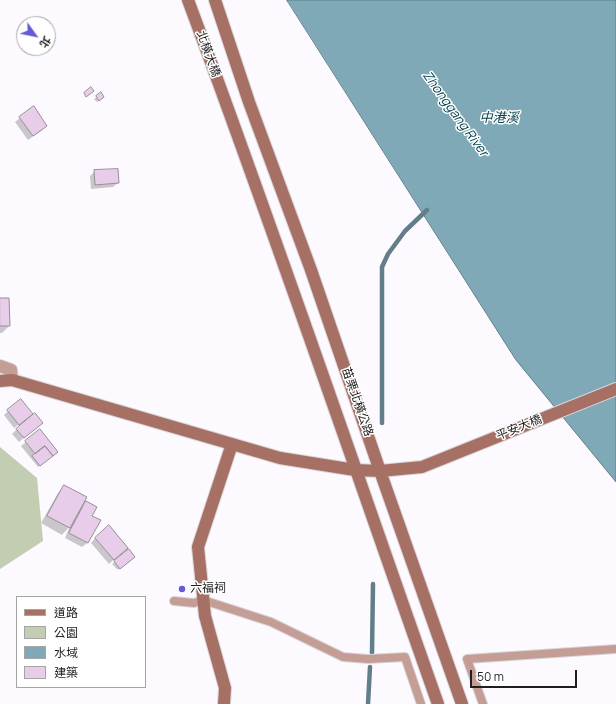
<!DOCTYPE html>
<meta charset="utf-8">
<style>
body{margin:0}
#map{position:relative;width:616px;height:704px;overflow:hidden;background:#fcf9ff;font-family:Manrope,"Noto Sans TC",sans-serif}
canvas{display:block}
.legend{position:absolute;left:16px;top:596px;width:130px;height:92px;box-sizing:border-box;background:#fff;border:1px solid #a5a5a6;margin:0;padding:5px 7px;list-style:none;font-size:12px;color:#1f1e20}
.legend li{display:flex;align-items:center;gap:8px;height:20px}
.legend b{width:20px;border:1px solid #a5a5a6}
.north{position:absolute;left:16px;top:16px;width:40px;height:40px;box-sizing:border-box;background:#fff;border:1px solid #a5a5a6;border-radius:50%;rotate:123deg;font-size:11px;font-weight:700;line-height:16px;text-align:center;color:#1f1e20}
.north::after{content:'';display:block;margin:auto;width:14px;height:18px;background:#645cd5;clip-path:polygon(50% 0,100% 100%,50% 72%,0 100%)}
.scale{position:absolute;left:470px;top:670px;width:107px;height:18px;box-sizing:border-box;border:2px solid #1f1e20;border-top:0;padding-left:5px;font-size:12px;line-height:14px;white-space:nowrap;color:#1f1e20;-webkit-text-stroke:3px #fff;paint-order:stroke}
</style>
<div id="map">
<canvas width="616" height="704"></canvas>
<ul class="legend">
<li><b style="height:5px;background:#a77064"></b>道路</li>
<li><b style="height:11px;background:#c3cdb2"></b>公園</li>
<li><b style="height:11px;background:#7fa9b6"></b>水域</li>
<li><b style="height:11px;background:#e7cde9"></b>建築</li>
</ul>
<div class="north">北</div>
<div class="scale">50 m</div>
</div>
<script>
const ctx = document.querySelector('canvas').getContext('2d');
ctx.lineJoin = 'round';
function fill(path, color) { ctx.fillStyle = color; ctx.fill(path, 'evenodd'); }
function stroke(path, color, width, dash) { ctx.strokeStyle = color; ctx.lineWidth = width; ctx.lineCap = dash ? 'butt' : 'round'; ctx.setLineDash(dash || []); ctx.stroke(path); }
function label(font, color, halo, rows, align = 'center') {
  ctx.font = font + ' Manrope,"Noto Sans TC",sans-serif'; ctx.lineWidth = 3; ctx.setLineDash([]); ctx.textBaseline = 'middle'; ctx.strokeStyle = halo; ctx.fillStyle = color; for (const [text, x, y, turn = 0] of rows) {
    ctx.save(); ctx.translate(x, y); ctx.rotate((+turn || 0) * Math.PI / 180); ctx.textAlign = isNaN(turn) ? turn : align; if (halo) ctx.strokeText(text, 0, 0); ctx.fillText(text, 0, 0); ctx.restore();
  }
}
fill(new Path2D(`
 M0,447L37,478L43,541L0,569Z`), '#c3cdb2');
const water = new Path2D(`
 M287,0H616V482L516,360Z`);
fill(water, '#7fa9b6');
stroke(water, '#627f89', 1);
fill(new Path2D(`
 M101,94V99L97,102L94,99Z
 M20,118L46,126L41,131L28,140L15,122Z
 M95,171L118,183L113,187L91,189L90,176Z
 M0,299L9,326L2,333H0Z
 M8,411L27,418L14,428L4,415Z
 M37,427L19,442L12,434L17,429Z
 M40,430L48,459L38,467L21,446Z
 M64,486L80,509L86,503L91,516L99,521L87,543L82,547L65,538L70,526L62,535L41,523L58,493Z
 M95,538L122,552L109,564L91,543Z
 M128,550L134,557L118,570L112,564Z`), '#0003');
stroke(new Path2D(`
 M382,423V267L388,254L405,231L427,210
 M372,653L373,584
 M368,704L370,667`), '#627f89', 4.5);
const building = new Path2D(`
 M91,87L94,91L86,97L84,93Z
 M101,92L104,97L99,101L96,96Z
 M34,106L47,126L33,136L19,117Z
 M118,169L119,183L95,185L94,170Z
 M0,298H9L10,326H0Z
 M21,399L33,414L19,425L7,410Z
 M35,413L43,423L24,438L16,429Z
 M40,429L58,452L53,456L45,446L35,454L25,441Z
 M45,446L53,456L40,466L32,456Z
 M64,485L87,497L70,528L47,516Z
 M86,501L97,507L92,516L101,520L88,543L69,533Z
 M109,525L128,548L114,560L95,538Z
 M129,549L135,557L120,569L114,561Z`);
fill(building, '#e7cde9');
stroke(building, '#959095', 1);
const lane = new Path2D(`
 M174,601L194,603L203,600L271,622L343,657L368,659L405,657L421,704
 M483,704L467,659L616,649`);
const street = new Path2D(`
 M0,366L11,370L12,380`);
const secondary = new Path2D(`
 M188,0C275,233 355,469 438,704
 M215,0L249,102L311,270L380,471L462,704
 M0,381L12,380L280,458L355,470L380,471L422,467L616,389
 M224,704L225,688L205,616L198,547L232,444`);
stroke(lane, '#d9d6db', 10);
stroke(street, '#d9d6db', 14);
stroke(secondary, '#d9d6db', 14);
stroke(lane, '#c49d95', 8);
stroke(street, '#c49d95', 12);
stroke(secondary, '#a77064', 12);
for (const [x, y, r, color] of [
 [182,589,4,"#645cd5"]
]) { const dot = new Path2D(); dot.arc(x, y, r, 0, 2 * Math.PI); ctx.fillStyle = color; ctx.fill(dot); stroke(dot, '#fff', 1.5); }
label('12px', '#1f1e20', '#fff', [
 ["北橫大橋",208,54,70],
 ["苗栗北橫公路",357,402,71],
 ["平安大橋",519,428,-22]
]);
label('12px', '#1f1e20', '#fff', [
 ["六福祠",190,589]
], 'left');
label('italic 13px', '#00404e', '#fff', [
 ["Zhonggang River",455,114,54],
 ["中港溪",499,118]
]);
</script>
